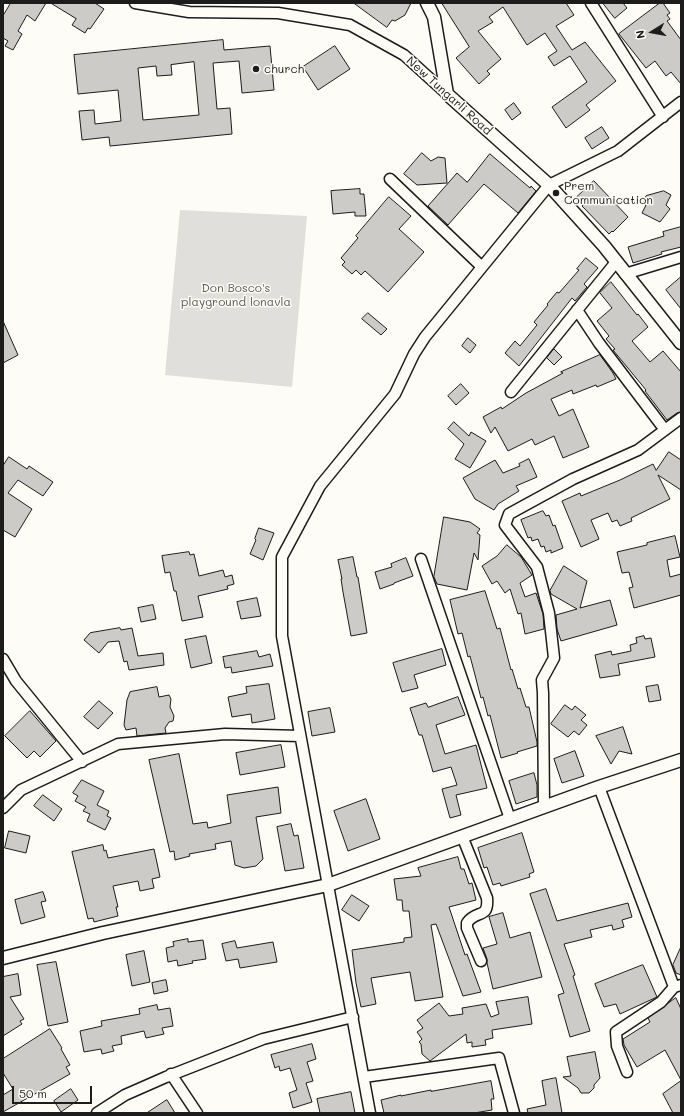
<!DOCTYPE html>
<style>
body{margin:0}
#map{position:relative;width:684px;height:1116px;overflow:hidden;background:#fdfcf7;font-family:Mali,sans-serif}
canvas{display:block}
.frame{position:absolute;inset:0;border:4px solid #1c1c1c;pointer-events:none}
.north{position:absolute;left:632px;top:12px;width:40px;height:40px;-webkit-text-stroke:3px #fdfcf7;paint-order:stroke;rotate:259deg;font-size:11px;font-weight:700;line-height:16px;text-align:center;color:#1c1c1c}
.north::after{content:'';display:block;margin:auto;width:14px;height:18px;background:#1c1c1c;clip-path:polygon(50% 0,100% 100%,50% 72%,0 100%)}
.scale{position:absolute;left:12px;top:1086px;width:80px;height:18px;box-sizing:border-box;border:2px solid #1c1c1c;border-top:0;padding-left:5px;font-size:12px;line-height:14px;white-space:nowrap;color:#1c1c1c;-webkit-text-stroke:3px #fdfcf7;paint-order:stroke}
</style>
<div id="map">
<canvas width="684" height="1116"></canvas>
<div class="frame"></div>
<div class="north">N</div>
<div class="scale">50 m</div>
</div>
<script>
const ctx = document.querySelector('canvas').getContext('2d');
ctx.lineJoin = 'round';
function fill(path, color) { ctx.fillStyle = color; ctx.fill(path, 'evenodd'); }
function stroke(path, color, width, dash) { ctx.strokeStyle = color; ctx.lineWidth = width; ctx.lineCap = dash ? 'butt' : 'round'; ctx.setLineDash(dash || []); ctx.stroke(path); }
function label(font, color, halo, rows, align = 'center') {
  ctx.font = font + ' Mali,sans-serif'; ctx.lineWidth = 3; ctx.setLineDash([]); ctx.textBaseline = 'middle'; ctx.strokeStyle = halo; ctx.fillStyle = color; for (const [text, x, y, turn = 0] of rows) {
    ctx.save(); ctx.translate(x, y); ctx.rotate((+turn || 0) * Math.PI / 180); ctx.textAlign = isNaN(turn) ? turn : align; if (halo) ctx.strokeText(text, 0, 0); ctx.fillText(text, 0, 0); ctx.restore();
  }
}
fill(new Path2D(`
 M180,210L307,216L292,387L165,375Z`), '#e0dfdb');
const building = new Path2D(`
 M11,3H46L35,21L27,15L18,31L22,34L13,50L5,46L8,41L3,38V16Z
 M51,3H95L104,9L90,29L88,28L85,33L72,25L76,19Z
 M354,3H411L405,15L395,21L392,20L387,27Z
 M442,3H566L574,15L556,26L572,50L585,42L616,81L586,105L590,110L566,128L552,107L587,82L570,56L554,66L548,57L557,51L545,33L527,45L503,7L489,17L493,22L478,31L501,59L487,71L490,74L479,84L456,58L469,47Z
 M603,3H623L627,8L615,18Z
 M660,3H663L670,13L667,15L670,19L667,21L681,40V84L671,72L666,76L655,61L646,68L619,34Z
 M223,40L224,50L270,46L274,90L242,93L239,61L213,63L217,109L230,108L232,134L110,146L109,137L82,140L79,111L94,110L95,124L121,121L118,90L78,94L74,55ZM194,62L199,115L143,120L138,68L156,66L157,76L172,75L171,65Z
 M335,46L350,69L318,90L303,67Z
 M514,103L521,113L512,120L505,110Z
 M602,127L609,138L592,149L585,138Z
 M422,153L431,161L438,157L445,158L447,183L417,185L404,174Z
 M490,154L530,188L531,186L536,191L518,213L484,184L448,225L428,206L457,173L467,182Z
 M594,181L628,217L613,232L612,231L609,234L582,206L584,204L577,197Z
 M360,189V194H364L366,216H355V212L333,214L331,191Z
 M664,191L671,195L666,205L670,209L660,222L642,213L646,205L643,204L646,196Z
 M389,197L411,216L399,229L424,252L388,292L365,271L361,275L356,270L352,274L342,265L345,262L341,258L358,238L356,236Z
 M681,227V247L661,252L662,254L633,263L628,247L664,236L663,232Z
 M586,258L598,268L584,284L587,287L575,301L572,298L519,366L505,353L515,341L520,346L537,325L534,322L548,305L547,304L557,292L559,293L579,270L577,269Z
 M681,277V309L666,290Z
 M611,282L637,315L638,314L648,327L632,341L650,362L663,351L681,372V412L677,413L667,420L645,391L646,390L613,350L615,349L606,339L609,336L597,321L612,308L600,293Z
 M368,313L387,329L381,335L362,319Z
 M3,321L18,355L3,363Z
 M468,338L476,345L470,353L462,346Z
 M554,349L562,357L554,365L547,358Z
 M600,355L613,373L616,379L597,387L596,385L573,394L572,390L551,399L559,416L573,409L589,447L563,458L554,436L535,445L532,439L508,451L495,427L491,433L483,417L501,407L502,409L526,393L563,373L561,372Z
 M461,384L469,393L456,405L448,396Z
 M454,422L469,436L471,432L486,441L470,468L455,459L464,444L448,429Z
 M669,452L681,460V490L658,475L670,499L631,518L632,521L620,526L617,520L612,522L608,513L591,520L599,539L581,547L562,501L580,493L581,496L620,480L653,464L656,470Z
 M9,457L27,469L29,466L53,482L43,496L18,480L8,493L32,509L15,537L3,530V466Z
 M529,459L537,477L516,486L519,491L498,504L494,510L475,499L463,478L495,460L503,473L520,466L519,464Z
 M543,511L546,516L549,515L553,526L555,525L563,548L551,553V550L546,552L544,546L541,547L538,539L532,541L531,537L528,538L521,520Z
 M444,517L470,522L480,529L477,533L480,535L478,560L474,553L467,590L437,584L434,577Z
 M259,528L274,533L263,560L250,554L256,540L255,539Z
 M675,536L680,557L667,560L670,577L681,574V595L634,608L629,588L633,587L629,572L622,573L617,552L647,545V543Z
 M507,545L521,557L532,575L520,583L525,597L536,593L543,614L544,629L525,634L521,613L518,614L510,589L505,593L497,581L492,584L482,566L497,556Z
 M189,552L190,555L194,554L199,576L223,570L225,577L232,575L234,584L227,586L228,589L198,596L203,617L182,621L176,591H174L170,572L165,573L162,556Z
 M353,557L357,577H358L367,633L351,636L343,592L341,579H342L338,560Z
 M406,558L413,576L394,583V584L380,589L375,572L392,567L391,564Z
 M564,566L587,581L580,608L610,600L617,625L561,641L557,629L556,615L577,609L551,594L550,591Z
 M485,591L497,629L500,628L511,670L512,669L518,689L520,688L526,707H529L537,742V746L517,752L518,753L501,758L490,715L488,716L483,697L481,698L470,656L468,657L462,633L458,634L450,600Z
 M257,598L261,616L241,619L237,602Z
 M153,605L156,619L141,622L138,608Z
 M120,628L121,630L132,628L138,656L163,653L164,665L129,670L127,661L124,662L119,641L108,642L99,653L84,640L90,633Z
 M206,636L212,663L191,668L185,640Z
 M644,636L645,639L651,638L655,657L618,664L620,675L600,678L595,655L611,651L612,655L631,651L630,645L637,643L636,638Z
 M442,649L446,665L414,675L418,688L402,692L393,663Z
 M257,651L259,657L270,654L273,666L232,673L231,667L225,668L223,657Z
 M269,684L275,719L252,723L251,714L232,717L228,697L247,693L246,687Z
 M658,685L661,700L649,702L646,687Z
 M157,687L159,697L169,695L171,699L170,707L174,716L173,721L169,722L165,728L166,733L137,736L136,728L126,730L124,725L127,700L130,692Z
 M458,697L465,715L436,725L445,754L476,745L487,788L456,795L461,815L450,818L442,789L457,785L451,767L433,772L422,735H419L410,708L426,703L428,707Z
 M99,701L113,713L98,729L84,717Z
 M565,705L572,710L575,706L586,715L581,720L587,725L579,735L574,731L568,737L551,724Z
 M330,708L335,732L312,736L308,712Z
 M30,711L56,741L40,757L34,751L27,758L5,736Z
 M623,727L632,754L619,751L611,764L596,736Z
 M281,745L285,767L240,775L236,753Z
 M575,751L584,776L562,783L554,759Z
 M179,754L193,824L207,822L208,828L231,823L227,795L278,787L281,813L256,817L263,859L256,866L244,868L235,865L231,841L215,844L216,849L189,854L190,856L175,860L174,851L170,852L149,760Z
 M534,773L537,785V797L516,804L509,781Z
 M82,780L104,791L97,805L109,811L107,816L111,818L105,830L87,821L90,814L83,811L86,807L75,801L78,796L73,793Z
 M43,795L62,809L54,821L34,806Z
 M366,799L380,839L348,851L334,811Z
 M291,824L294,836L298,835L304,868L285,871L277,827Z
 M9,831L30,836L26,853L5,848Z
 M522,833L534,872L529,874L530,877L501,886L500,883L493,885L487,867L484,868L478,848Z
 M103,845L104,851L106,850L108,858L154,849L160,877L152,879L154,888L140,891L138,881L113,886L118,907H116L118,916L94,922L93,918L88,919L72,852Z
 M458,857L461,869H464L469,884L472,883L476,900L449,907L465,955L467,954L481,992L463,996L436,924L431,925L443,997L415,1001L410,972L371,978L376,1004L361,1007L356,983L352,950L404,942V938L412,937L409,911H403L402,900H397L394,879L421,876L418,868Z
 M546,889L557,921L628,903L632,917L622,920L624,927L613,930L612,925L590,930L592,937L564,944L575,975L573,976L590,1031L570,1037L558,995L564,993L530,894Z
 M43,892L46,901L41,902L45,917L21,924L15,900Z
 M352,895L369,906L359,921L342,910Z
 M503,913L510,938L530,932L542,977L493,989L487,963V959L483,948L497,944L489,917Z
 M188,939V942L203,940L206,959L192,961L193,963L178,966L177,960L168,962L166,948L174,946L173,942Z
 M235,941L237,948L273,942L277,962L240,968L238,959L226,961L222,944Z
 M681,947V975L676,973L673,965Z
 M144,951L150,982L132,986L126,955Z
 M56,962L68,1022L48,1026L37,965Z
 M643,965L657,997L620,1014L616,1004L604,1007L595,984Z
 M18,974L21,995L10,997L24,1019L20,1021L22,1024L3,1036V977Z
 M166,980L168,991L154,994L152,983Z
 M528,997L532,1024L492,1030L493,1038L485,1040L486,1045L472,1047V1042L467,1043L466,1034L430,1061L422,1054L421,1044L419,1042L422,1039L417,1032L423,1028L417,1020L439,1003L449,1016L463,1014L462,1008L486,1004L491,1017L499,1014L496,1002Z
 M676,998L681,1009V1080L665,1050L637,1067L624,1045L623,1039L650,1022L648,1018Z
 M157,1005L158,1010L170,1008L173,1026L162,1028L164,1034L146,1038L144,1031L121,1036L122,1044L112,1046L114,1051L102,1054L101,1049L84,1052L80,1031L102,1026L101,1021L140,1014L139,1009Z
 M50,1029L62,1048L61,1049L70,1065L66,1067L70,1074L3,1112V1095L13,1089L3,1073V1059Z
 M312,1044L316,1059L307,1062L313,1081L306,1083L312,1102L293,1108L289,1093L297,1090L290,1068L280,1071L279,1066L275,1068L271,1055Z
 M595,1052L600,1078L594,1085V1088L589,1093H581L578,1088L563,1077L571,1076L567,1057Z
 M556,1078L562,1113H528L527,1109L546,1105L542,1081Z
 M491,1081L494,1099H491L492,1110L474,1113H384L381,1100L401,1095V1096L431,1090V1091Z
 M681,1081V1113H673L663,1094Z
 M71,1089L78,1100L61,1112L54,1101Z
 M351,1092L355,1113H320L317,1099Z
 M167,1100L175,1113H147Z`);
fill(building, '#cccbc8');
stroke(building, '#1c1c1c', 1);
const minor = new Path2D(`
 M135,3L189,12L278,13L350,25L404,55L447,94
 M591,3L663,117
 M390,179L482,267
 M625,274L681,257
 M577,310L599,343L665,430
 M511,392L616,262
 M421,559L510,819
 M3,659L16,681L82,762
 M599,787L674,987L681,985
 M544,807L543,693L542,680L554,658L549,613L537,567L505,525L509,514L573,479L638,450L681,418
 M3,808L21,790L118,744L225,734L300,736
 M462,836L487,898C489,920 476,909 467,923V928L481,961
 M627,1072L617,1046L616,1032L661,1002L674,987
 M171,1074L197,1113
 M364,1077L499,1058L514,1113
 M97,1113L125,1095L166,1077L263,1039L353,1017
 M370,1113L282,636V557L320,486L395,394L414,354L425,337L549,185L618,151L681,102`);
const tertiary = new Path2D(`
 M427,3L434,17L447,94L549,185L604,246L681,343
 M3,958L103,933L328,885L599,787L681,760`);
stroke(minor, '#1c1c1c', 13);
stroke(tertiary, '#1c1c1c', 15);
stroke(minor, '#fdfcf7', 10);
stroke(tertiary, '#fdfcf7', 12);
for (const [x, y, r, color] of [
 [256,69,4,"#1c1c1c"],
 [556,193,4,"#1c1c1c"]
]) { const dot = new Path2D(); dot.arc(x, y, r, 0, 2 * Math.PI); ctx.fillStyle = color; ctx.fill(dot); stroke(dot, '#fdfcf7', 1.5); }
label('12px', '#1c1c1c', '#fdfcf7', [
 ["church",264,69],
 ["Prem",564,186],
 ["Communication",564,200]
], 'left');
label('12px', '#1c1c1c', '#fdfcf7', [
 ["New Tungarli Road",449,96,42]
]);
label('12px', '#575655', '#fdfcf7', [
 ["Don Bosco's",236,288],
 ["playground lonavla",236,302]
]);
</script>
